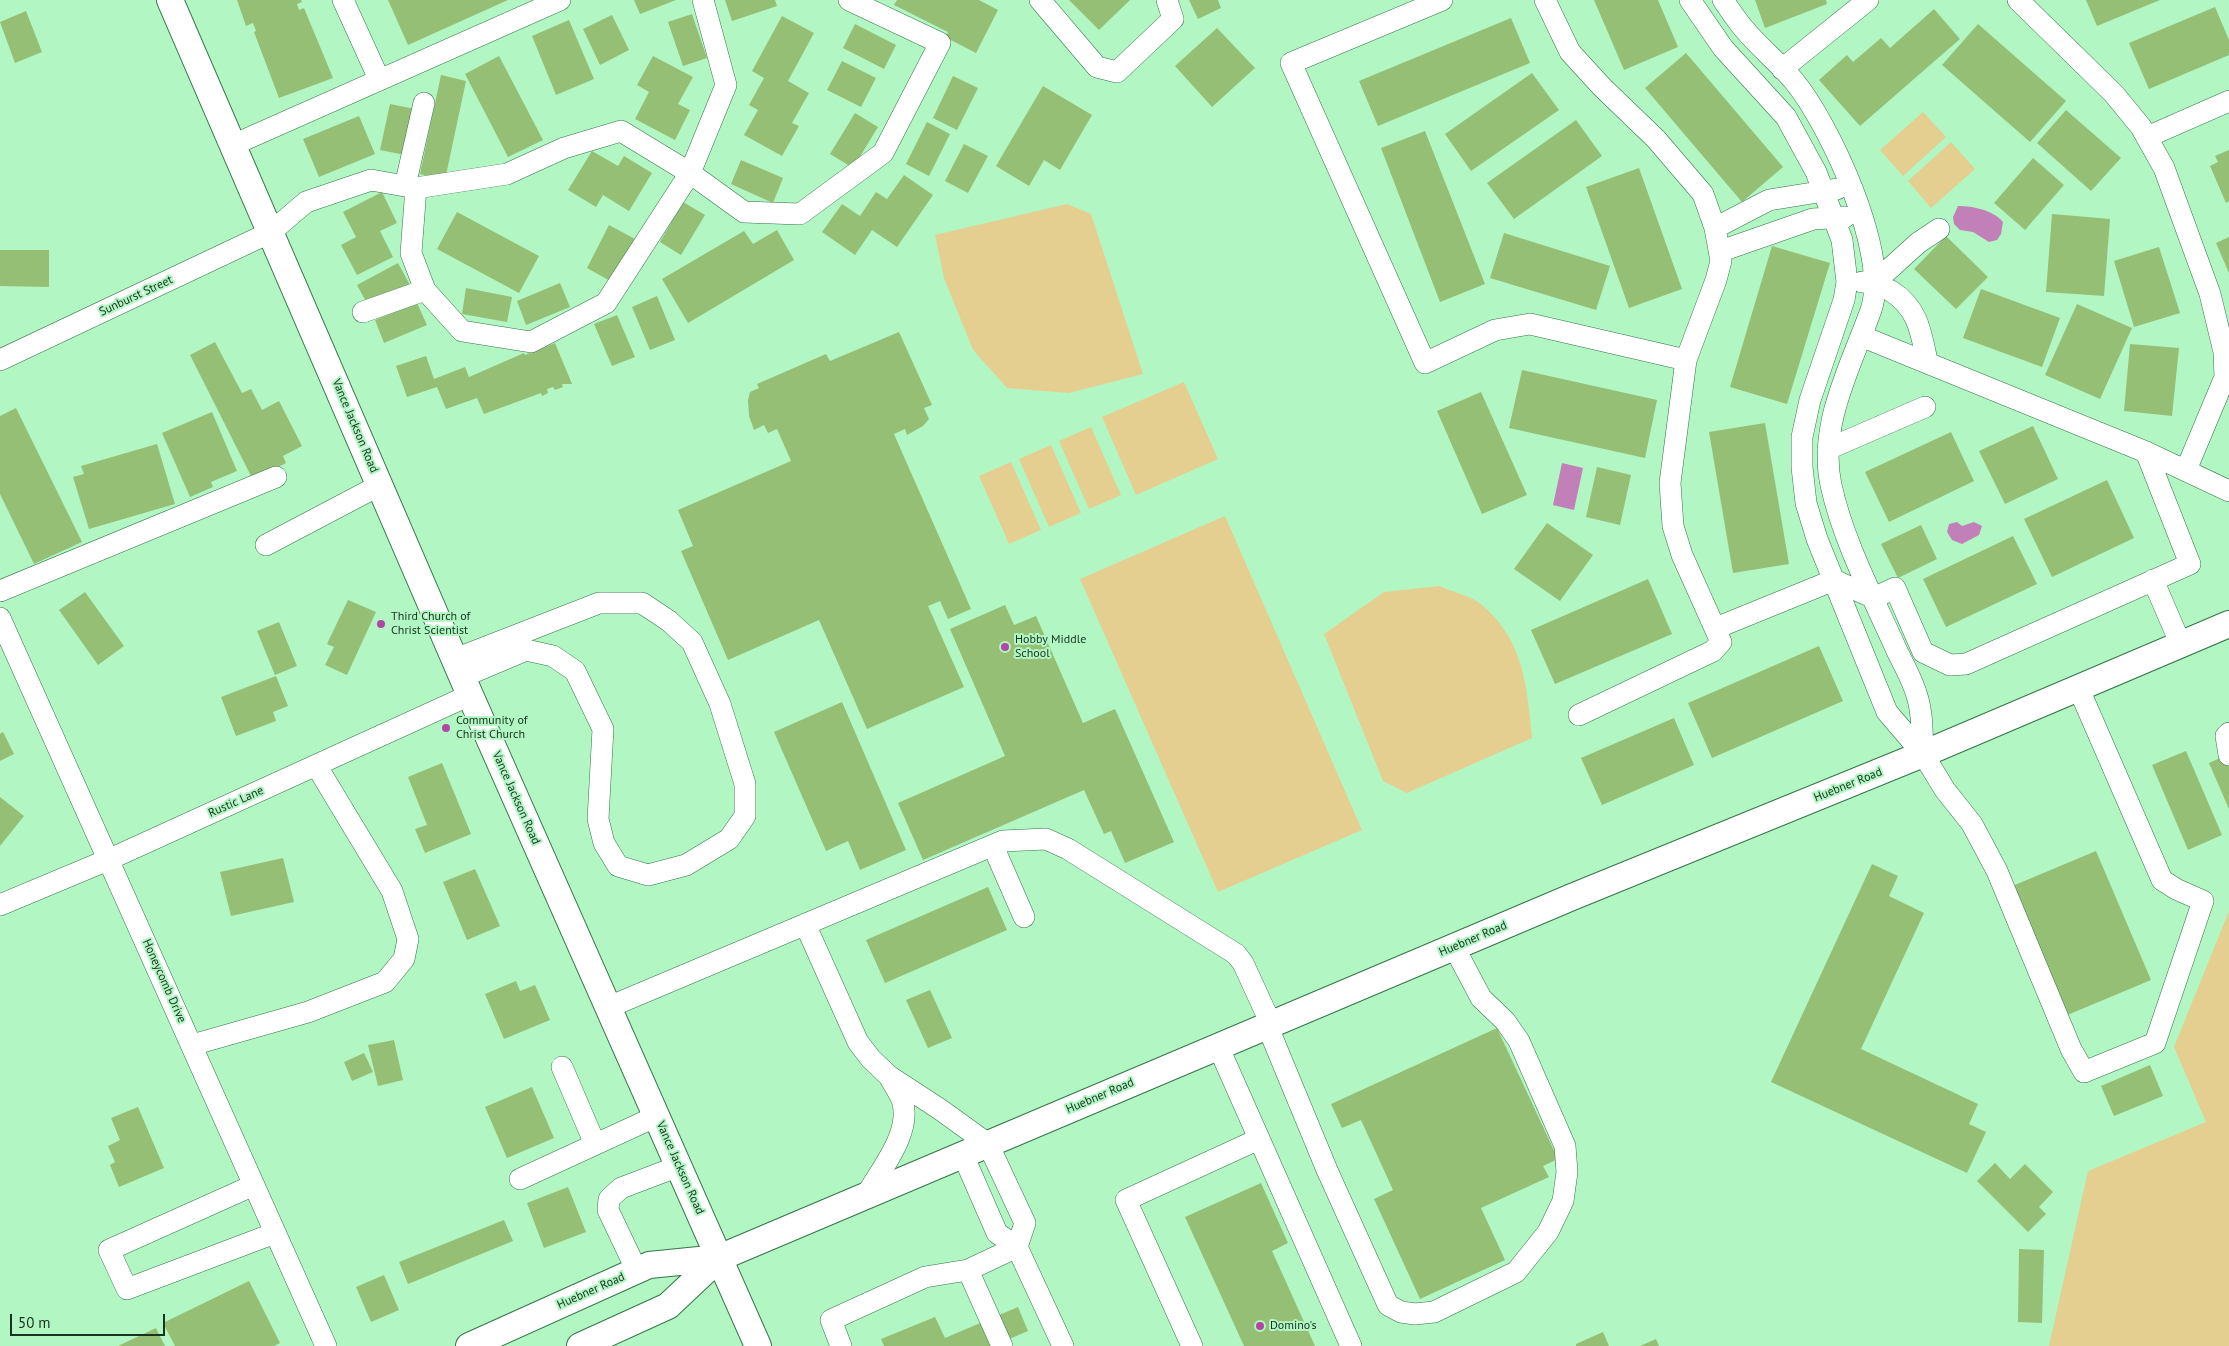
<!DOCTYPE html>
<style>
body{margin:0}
#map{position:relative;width:2229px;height:1346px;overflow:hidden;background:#b2f6c4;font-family:"PT Sans",sans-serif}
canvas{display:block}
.scale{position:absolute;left:10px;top:1314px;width:155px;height:22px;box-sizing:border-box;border:2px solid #183320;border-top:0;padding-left:6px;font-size:15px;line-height:18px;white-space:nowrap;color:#183320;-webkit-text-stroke:4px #b2f6c4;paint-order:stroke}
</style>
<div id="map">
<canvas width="2229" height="1346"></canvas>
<div class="scale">50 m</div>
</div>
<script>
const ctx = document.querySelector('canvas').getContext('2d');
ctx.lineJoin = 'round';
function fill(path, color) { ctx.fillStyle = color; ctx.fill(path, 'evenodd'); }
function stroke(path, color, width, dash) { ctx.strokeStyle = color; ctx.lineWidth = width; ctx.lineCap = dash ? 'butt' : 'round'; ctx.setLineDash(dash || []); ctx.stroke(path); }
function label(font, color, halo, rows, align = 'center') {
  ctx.font = font + ' "PT Sans",sans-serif'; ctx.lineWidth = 4; ctx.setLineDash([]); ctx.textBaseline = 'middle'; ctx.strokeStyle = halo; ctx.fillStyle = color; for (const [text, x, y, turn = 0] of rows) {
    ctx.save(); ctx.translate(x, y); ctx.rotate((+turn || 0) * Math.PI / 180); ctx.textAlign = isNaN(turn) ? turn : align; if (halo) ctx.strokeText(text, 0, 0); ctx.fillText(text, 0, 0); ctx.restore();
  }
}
fill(new Path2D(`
 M1923,112L1946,137L1903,176L1880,150Z
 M1951,142L1975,169L1931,208L1908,181Z
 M1067,204L1091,214L1143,374L1069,393L1007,388L973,350L944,278L935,235Z
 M1184,382L1218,459L1136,495L1102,417Z
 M1091,427L1121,495L1089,509L1059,441Z
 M1051,445L1081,513L1049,527L1019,459Z
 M1011,462L1041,530L1009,544L979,476Z
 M1225,516L1362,830L1218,892L1080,579Z
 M1440,586C1452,592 1472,596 1482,605C1524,640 1527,687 1532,738L1407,793L1383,781L1324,634L1384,592Z
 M2229,911V1346H2049L2088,1171L2206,1122L2174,1047Z`), '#e4cf90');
fill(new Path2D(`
 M1958,206C1973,206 1993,210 2003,222L2001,234L1997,240L1989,242L1973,232L1960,230L1954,224L1953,217Z
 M1562,463L1583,468L1574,510L1553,505Z
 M1957,522L1962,526L1974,522L1982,526L1979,535L1962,544L1952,540L1947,532L1949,524Z`), '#c280b8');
fill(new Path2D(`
 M237,0H301L302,2L297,4L299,10L304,8L333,78L279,98L254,32L256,31L253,23L246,26Z
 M388,0H508L408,45Z
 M634,0H676L640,14Z
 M725,0H775L777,6L732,21Z
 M897,0H979L998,10L976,53L945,37L948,32L894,5Z
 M1069,0H1130L1099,30Z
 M1189,0H1218L1221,8L1198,19Z
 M1594,0H1658L1678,47L1624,70Z
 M1755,0H1826L1827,4L1765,28Z
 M2086,0H2160L2097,26Z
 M2215,7L2229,40V55L2149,89L2129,43Z
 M1934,9L1960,39L1860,126L1819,80L1847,55L1853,62L1881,38L1890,48Z
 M26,11L42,52L15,63L0,22Z
 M692,14L707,58L683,66L668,22Z
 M612,15L629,50L600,65L583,29Z
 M782,16L814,33L788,81L809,93L792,123L799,126L782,156L744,135L758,110L749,105L764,78L752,71Z
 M1511,18L1530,63L1378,126L1359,81Z
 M569,20L594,79L556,95L532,36Z
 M855,24L896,45L884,69L843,48Z
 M1978,24L2066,101L2030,142L1942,65Z
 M1217,28L1255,68L1212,107L1175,66Z
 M1686,53L1783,167L1742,202L1645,88Z
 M499,56L543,140L508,157L465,74Z
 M653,56L693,77L678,104L690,110L675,140L635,119L649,92L637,85Z
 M842,61L876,78L861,107L827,90Z
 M1532,73L1559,110L1471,171L1445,134Z
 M441,75L466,81L445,180L420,174Z
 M953,76L978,88L957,130L933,118Z
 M1043,86L1092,115L1060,170L1044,160L1029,186L996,166Z
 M390,104L415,109L405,155L380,150Z
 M2066,110L2121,158L2091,191L2037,143Z
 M855,113L878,127L853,168L830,154Z
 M359,116L375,154L319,177L303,139Z
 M1576,120L1602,156L1514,219L1487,183Z
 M927,122L950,134L929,176L906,164Z
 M1425,131L1485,284L1440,302L1381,148Z
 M964,144L988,156L968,193L945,181Z
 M2229,150V201L2226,203L2210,166L2218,162L2215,156Z
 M592,151L618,166L624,156L652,173L629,211L603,195L596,207L568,190Z
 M2033,158L2064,185L2025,230L1994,203Z
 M741,160L783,178L773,203L731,184Z
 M1639,168L1682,289L1629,308L1586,187Z
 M904,175L933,195L897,247L872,230L855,255L822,232L842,204L860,216L876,192L887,199Z
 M382,192L397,223L380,231L393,257L357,275L341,245L356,237L343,212Z
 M683,202L705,215L681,255L660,242Z
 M457,212L539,256L519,293L437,249Z
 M2052,214L2110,219L2104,296L2046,292Z
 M609,225L635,239L612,282L587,268Z
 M777,230L794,260L688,323L662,279L744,231L753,244Z
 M1504,233L1610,266L1596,310L1490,278Z
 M1946,236L1988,277L1956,309L1914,269Z
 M2229,237V273L2216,243Z
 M1772,246L1830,263L1787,404L1730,387Z
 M2159,247L2180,313L2134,327L2114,261Z
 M0,250H49V287L0,286Z
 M398,263L410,285L369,307L357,285Z
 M560,283L570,307L526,325L517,301Z
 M466,288L512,297L507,322L462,314Z
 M1981,289L2060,318L2042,367L1963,338Z
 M657,296L675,340L650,350L632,307Z
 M417,303L427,325L384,343L375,320Z
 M2077,304L2132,328L2100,399L2045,375Z
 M617,315L635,357L612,366L594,324Z
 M899,332L932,405L924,408L929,419L923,426L907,435L905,429L894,434L971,609L948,619L940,601L928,606L964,687L867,729L819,620L728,660L681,551L693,546L678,510L791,461L777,429L768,433L764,425L754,430L749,416L748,400L750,392L759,388L757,384L826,354L830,361Z
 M215,342L242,393L251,389L262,410L279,401L302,446L283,456L286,463L253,480L190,355Z
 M555,343L572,384H562L563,387L555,390L553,387L547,389L548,393L542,396L541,393L484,414L477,398L446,409L437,387L407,397L396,366L426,356L434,379L465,367L469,377L524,353L525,355Z
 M2130,344L2179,348L2172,416L2124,411Z
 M1522,370L1657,400L1645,458L1509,428Z
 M1481,392L1527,495L1482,514L1437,411Z
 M16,408L82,542L34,564L0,494V416Z
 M212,412L237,471L211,482L213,487L190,497L162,433Z
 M1765,423L1789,564L1733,573L1709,432Z
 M2033,426L2058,479L2005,504L1979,451Z
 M1951,432L1974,481L1889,522L1865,472Z
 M157,444L175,504L89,529L73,477L84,474L81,466Z
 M1597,467L1631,475L1620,525L1586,517Z
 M2107,480L2134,538L2052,577L2024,519Z
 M1547,523L1593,555L1560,601L1514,569Z
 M1921,525L1937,559L1898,578L1881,544Z
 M2013,536L2037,584L1946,627L1923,579Z
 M1648,579L1672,634L1555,684L1531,630Z
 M85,592L124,646L98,665L59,610Z
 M348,600L376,612L347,675L325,665L334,647L327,644Z
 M1005,605L1014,625L1036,616L1083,723L1115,709L1174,842L1125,863L1111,831L1104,834L1084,790L923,860L898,803L1005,756L950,629Z
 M279,622L297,666L275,675L257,631Z
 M1819,646L1843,701L1712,758L1688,703Z
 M276,676L288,706L273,712L276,721L236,736L221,697Z
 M842,702L906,850L860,870L848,841L826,851L774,732Z
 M1674,718L1694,765L1602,805L1581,758Z
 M3,732L14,754L0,761V734Z
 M2186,751L2222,835L2188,850L2152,765Z
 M2229,754V809L2209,763Z
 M442,763L471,834L425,853L415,829L427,825L408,777Z
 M0,797L24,816L0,846Z
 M2096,851L2151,980L2065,1016L2010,887Z
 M283,858L294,902L231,916L220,872Z
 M1872,864L1898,876L1889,896L1924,913L1861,1049L1978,1104L1969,1124L1986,1132L1967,1173L1771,1082Z
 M475,869L500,926L467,940L443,882Z
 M988,887L1007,930L885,983L866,940Z
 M516,981L520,991L535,985L550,1020L504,1039L485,994Z
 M930,990L952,1038L928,1048L906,1000Z
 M1497,1028L1558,1159L1543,1166L1549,1177L1481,1208L1505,1260L1420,1299L1374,1199L1393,1190L1361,1120L1342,1128L1331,1104Z
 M394,1040L403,1080L378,1086L368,1045Z
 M364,1053L373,1072L352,1081L344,1062Z
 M2150,1065L2163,1096L2114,1116L2101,1086Z
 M532,1087L554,1138L507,1158L485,1107Z
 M138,1107L164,1168L119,1187L110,1165L115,1162L108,1146L120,1140L111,1118Z
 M1995,1163L2010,1179L2025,1164L2053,1192L2039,1207L2046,1214L2028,1232L1977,1181Z
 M1261,1183L1288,1243L1272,1251L1315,1346H1244L1185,1217Z
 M568,1187L586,1232L544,1248L527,1203Z
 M504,1220L513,1241L408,1284L399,1262Z
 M2019,1249L2044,1250L2042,1323L2018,1322Z
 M384,1275L399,1310L371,1322L356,1287Z
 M249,1281L280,1343L274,1346H175L163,1323Z
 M1018,1307L1028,1331L993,1346H884L881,1339L935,1317L945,1338Z
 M156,1328L165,1346H118Z
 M1603,1332L1609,1346H1576V1344Z
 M1656,1339L1659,1346H1640Z`), '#95bf75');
const minor = new Path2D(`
 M343,0L379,79
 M703,0L726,85L690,173L744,212L800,214L883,153L940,43L849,0
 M1040,0L1097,67L1117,72L1173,19L1167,0
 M1442,0L1291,63L1425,363L1495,330L1530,324L1686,360
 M1545,0L1570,52L1602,87L1656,139L1703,194L1715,228L1721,261L1716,280L1686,360L1670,483L1673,526L1682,555L1721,642L1713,651L1579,715
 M1690,0L1723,48L1786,117L1816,172L1842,240L1847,282L1844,300L1810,400L1802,437V467L1806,503L1817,539L1887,712L1923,754L1945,790L1972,824L1997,871L2071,1049L2084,1072L2155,1043L2203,901L2176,889L2162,880L2078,687
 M1723,0C1730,10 1737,21 1745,30C1760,48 1779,63 1794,81C1830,125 1890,254 1871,310C1851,366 1818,425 1831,485C1843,541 1874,599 1897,651C1904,665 1913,681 1917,696C1923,714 1922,736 1923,754
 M2018,0L2114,94L2141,127L2164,168L2210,294L2224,352L2225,377L2186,470
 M1782,69L1868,0
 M2147,137L2229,101
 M233,145L560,0
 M405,186L424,103
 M416,188L507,174L564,148L621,131L690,173L606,303L531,342L462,331L425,290
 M1715,228L1769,200L1837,189
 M1721,251L1813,219L1845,217
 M1862,282C1875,282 1880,285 1891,291C1918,308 1921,332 1927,361
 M1875,282L1918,243L1939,229
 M1861,336L2146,452L2229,491
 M0,360L271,232L306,202L371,180L416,188L411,253L425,290L363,312
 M1828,449L1925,407
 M266,545L380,485
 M2153,580L2181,645
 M0,591L276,477
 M0,618L326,1346
 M1716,628L1834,580L1874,598L1895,588L1923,652L1950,665L1966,664L2190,564L2146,452
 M455,659L599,603H642L669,621L692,642L720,704L745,784V816L729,839L686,865L648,875L618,866L604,843L598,819L603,729L575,671L553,656L526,650L462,677
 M2229,755L2226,736L2229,733
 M993,846L1024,917
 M0,905L110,859L470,695
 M805,924L858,1042L871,1059L889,1076L941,1110L988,1144L1025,1223L1017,1247L968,1270L925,1277L831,1320L841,1346
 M609,1007L1003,841L1046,839L1068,849L1236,954L1243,963L1271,1024
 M1267,1025L1327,1170L1388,1305L1401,1312L1415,1314L1434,1312L1516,1272L1548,1232L1563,1201L1567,1172L1565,1146L1519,1041L1505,1021L1481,998L1454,947
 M192,1045L308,1012L385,982L404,959L408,939L392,891L316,765
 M1218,1046L1351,1346
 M562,1067L595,1144
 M963,1155L997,1233L1017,1247L1063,1346
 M520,1179L657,1116
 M254,1185L109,1250L127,1289L275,1233
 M866,1196C880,1170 913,1132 902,1100C899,1092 893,1084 889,1076
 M968,1270L1002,1346
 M637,1271L608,1210L609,1199L621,1188L679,1166
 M1192,1346L1126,1200L1259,1139`);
const major = new Path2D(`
 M170,0L470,695L758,1346
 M469,1346L649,1265L719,1258L1572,897L1923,754L2229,624
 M580,1346L668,1306L719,1258`);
stroke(minor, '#337449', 22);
stroke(major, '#337449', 28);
stroke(minor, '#fff', 21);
stroke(major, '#fff', 26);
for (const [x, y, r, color] of [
 [381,624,5,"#b246a6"],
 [1005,647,5,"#b246a6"],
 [446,728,5,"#b246a6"],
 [1260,1326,5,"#b246a6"]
]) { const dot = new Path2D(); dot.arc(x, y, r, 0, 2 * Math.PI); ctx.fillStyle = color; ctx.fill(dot); stroke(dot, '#b2f6c4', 2); }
label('12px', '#183320', '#b2f6c4', [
 ["Sunburst Street",136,296,-25],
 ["Vance Jackson Road",355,426,67],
 ["Huebner Road",1848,785,-22],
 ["Vance Jackson Road",516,798,66],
 ["Rustic Lane",236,802,-24],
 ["Huebner Road",1473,939,-23],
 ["Honeycomb Drive",164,981,66],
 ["Huebner Road",1100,1096,-23],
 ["Vance Jackson Road",680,1168,66],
 ["Huebner Road",591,1291,-24]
]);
label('12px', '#183320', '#b2f6c4', [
 ["Third Church of",391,617],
 ["Christ Scientist",391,631],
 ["Hobby Middle",1015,640],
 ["School",1015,654],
 ["Community of",456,721],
 ["Christ Church",456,735],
 ["Domino's",1270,1326]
], 'left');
</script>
